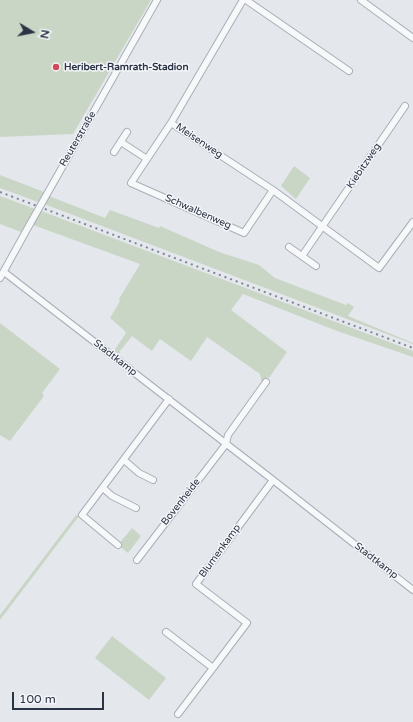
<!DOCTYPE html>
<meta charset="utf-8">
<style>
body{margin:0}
#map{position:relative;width:413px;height:722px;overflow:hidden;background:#e4e7ec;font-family:"Varela Round",sans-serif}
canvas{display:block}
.north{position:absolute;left:12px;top:12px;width:40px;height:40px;-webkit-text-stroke:3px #f4f6f9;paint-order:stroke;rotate:100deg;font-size:11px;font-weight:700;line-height:16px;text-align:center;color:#2b3445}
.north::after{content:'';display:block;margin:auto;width:14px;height:18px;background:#2b3445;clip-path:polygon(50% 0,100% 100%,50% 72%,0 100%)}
.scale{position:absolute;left:12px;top:692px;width:92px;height:18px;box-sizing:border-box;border:2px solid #2b3445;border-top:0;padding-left:5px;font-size:12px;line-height:14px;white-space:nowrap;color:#2b3445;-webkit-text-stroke:3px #f4f6f9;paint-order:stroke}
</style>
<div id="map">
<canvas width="413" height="722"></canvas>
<div class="north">N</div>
<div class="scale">100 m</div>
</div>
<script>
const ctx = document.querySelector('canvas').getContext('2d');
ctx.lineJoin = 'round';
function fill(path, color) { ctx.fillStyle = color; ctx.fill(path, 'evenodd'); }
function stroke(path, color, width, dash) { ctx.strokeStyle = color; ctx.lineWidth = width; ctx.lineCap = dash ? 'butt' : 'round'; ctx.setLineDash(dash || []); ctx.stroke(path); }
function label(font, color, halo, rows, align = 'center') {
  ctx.font = font + ' "Varela Round",sans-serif'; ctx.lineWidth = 3; ctx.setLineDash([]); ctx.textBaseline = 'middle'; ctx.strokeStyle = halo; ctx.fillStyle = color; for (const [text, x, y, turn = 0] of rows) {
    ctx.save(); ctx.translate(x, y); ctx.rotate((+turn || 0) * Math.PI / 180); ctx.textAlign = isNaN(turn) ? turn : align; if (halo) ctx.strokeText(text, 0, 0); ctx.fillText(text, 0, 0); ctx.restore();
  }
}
fill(new Path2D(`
 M0,0H151L73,134L0,137Z
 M294,166L310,178L296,199L281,186Z
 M0,175L44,192L38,202L0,188Z
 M0,196L35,209L21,232L0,224Z
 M49,196L105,218L110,210L159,228L160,226L219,252L259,265L275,278L346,305L348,303L354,307L348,316L413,343V344L44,204Z
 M41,211L413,351V357L337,331L243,294L231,310L287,352L269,378L267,377L262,383L260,374L207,337L191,361L160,339L152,351L132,336L120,351V356L114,351L126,333L125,331L110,318L120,301L119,299L140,264L33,225Z
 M0,323L60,369L42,393L44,396L10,441L0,435Z
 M76,515L79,516L0,620V615Z
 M132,528L141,536L128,553L118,545Z
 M112,636L166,678L149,700L95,658Z`), '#c9d6c5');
const minor = new Path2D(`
 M243,0L171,123L131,183L244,233L273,190
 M246,0L349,71
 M361,0L413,38
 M171,123L273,190L379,268L413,222
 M121,142L147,159
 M114,152L127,132
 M47,194L157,0
 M289,247L316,266
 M302,256L405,106
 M4,272L273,480L413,590
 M0,278L30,224
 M124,460L139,473L153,480
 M103,488L112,496L136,508
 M118,545L82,515L169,399
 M137,560L226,444L228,435L266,382
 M166,632L213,668L247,623L196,584L273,480
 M178,714L213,668`);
stroke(minor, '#a9aeb7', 8);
stroke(minor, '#f7f8fa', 6);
stroke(new Path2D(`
 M0,192L413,348`), '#7d8696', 2, [2, 4]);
const minorBridge = new Path2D(`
 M30,224L47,194`);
stroke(minorBridge, '#a9aeb7', 8, []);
stroke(minorBridge, '#f7f8fa', 6);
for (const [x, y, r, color] of [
 [56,67,4,"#d1495b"]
]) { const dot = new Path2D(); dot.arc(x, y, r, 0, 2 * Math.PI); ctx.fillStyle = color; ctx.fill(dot); stroke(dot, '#f4f6f9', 1.5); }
label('bold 10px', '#2b3445', '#f4f6f9', [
 ["Heribert-Ramrath-Stadion",64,67]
], 'left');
label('10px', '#2b3445', '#f4f6f9', [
 ["Reuterstraße",78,139,-60],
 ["Meisenweg",199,141,34],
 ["Kiebitzweg",364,166,-56],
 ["Schwalbenweg",198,212,24],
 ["Stadtkamp",115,358,38],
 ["Bovenheide",181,502,-52],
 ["Blumenkamp",220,551,-54],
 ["Stadtkamp",376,561,38]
]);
</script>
